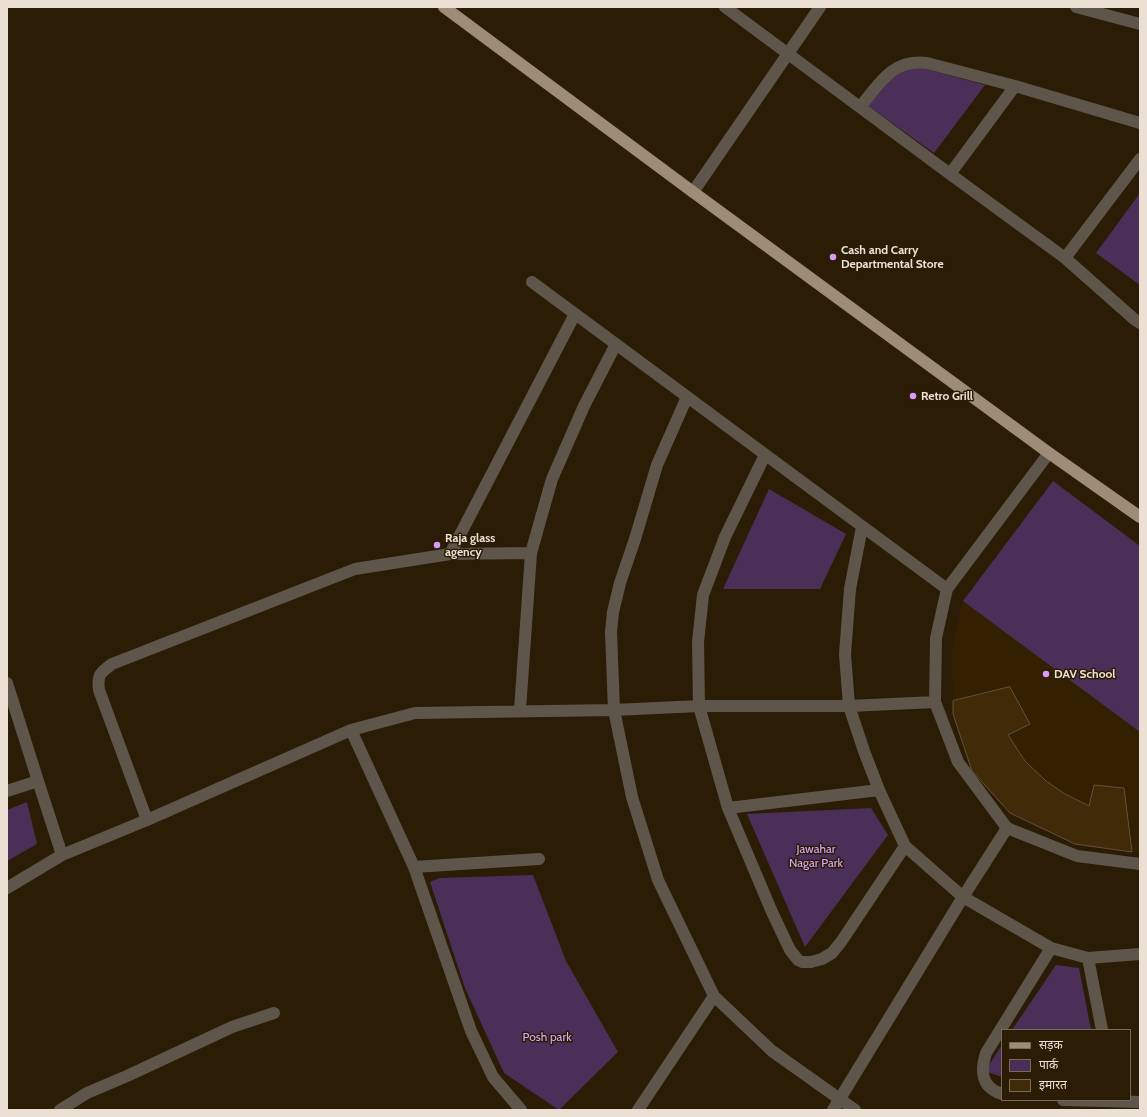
<!DOCTYPE html>
<meta charset="utf-8">
<style>
body{margin:0}
#map{position:relative;width:1147px;height:1117px;overflow:hidden;background:#2b1c05;font-family:Cabin,"Noto Sans Devanagari",sans-serif}
canvas{display:block}
.frame{position:absolute;inset:0;border:8px solid #ebe0d3;pointer-events:none}
.legend{position:absolute;left:1001px;top:1029px;width:130px;height:72px;box-sizing:border-box;background:#2b1c05;border:1px solid #786a57;margin:0;padding:5px 7px;list-style:none;font-size:12px;color:#ebe0d3}
.legend li{display:flex;align-items:center;gap:8px;height:20px}
.legend b{width:20px;border:1px solid #786a57}
</style>
<div id="map">
<canvas width="1147" height="1117"></canvas>
<div class="frame"></div>
<ul class="legend">
<li><b style="height:5px;background:#9d8c77"></b>सड़क</li>
<li><b style="height:11px;background:#4a3058"></b>पार्क</li>
<li><b style="height:11px;background:#402a07"></b>इमारत</li>
</ul>
</div>
<script>
const ctx = document.querySelector('canvas').getContext('2d');
ctx.lineJoin = 'round';
function fill(path, color) { ctx.fillStyle = color; ctx.fill(path, 'evenodd'); }
function stroke(path, color, width, dash) { ctx.strokeStyle = color; ctx.lineWidth = width; ctx.lineCap = dash ? 'butt' : 'round'; ctx.setLineDash(dash || []); ctx.stroke(path); }
function label(font, color, halo, rows, align = 'center') {
  ctx.font = font + ' Cabin,sans-serif'; ctx.lineWidth = 3; ctx.setLineDash([]); ctx.textBaseline = 'middle'; ctx.strokeStyle = halo; ctx.fillStyle = color; for (const [text, x, y, turn = 0] of rows) {
    ctx.save(); ctx.translate(x, y); ctx.rotate((+turn || 0) * Math.PI / 180); ctx.textAlign = isNaN(turn) ? turn : align; if (halo) ctx.strokeText(text, 0, 0); ctx.fillText(text, 0, 0); ctx.restore();
  }
}
fill(new Path2D(`
 M1053,481L1140,546L1139,853L1075,844L1010,813L972,771L953,714L952,647L963,601Z`), '#332001');
fill(new Path2D(`
 M919,67L985,85L934,153L867,105L897,72Z
 M1140,193V285L1096,253Z
 M1053,481L1140,546V732L963,601Z
 M769,489L846,534L820,589H723Z
 M27,802L37,844L7,861V810Z
 M871,808L888,835L805,947L747,814Z
 M533,875L566,961L618,1052L559,1110L504,1073L465,988L430,882L439,878Z
 M1056,965L1079,968L1091,1030H1012Z
 M1002,1045V1077L985,1071Z`), '#4a3058');
const building = new Path2D(`
 M1010,687L1030,724L1008,735L1025,761L1046,781L1065,794L1089,806L1094,785L1124,788L1132,852L1075,844L1010,813L972,771L953,714V701Z`);
fill(building, '#402a07');
stroke(building, '#635139', 1);
stroke(new Path2D(`
 M725,7L950,174L1065,258L1134,319L1140,323
 M1076,7L1140,24
 M860,107C880,83 892,59 927,63L1015,86L1140,123
 M950,174L1015,86
 M693,192L820,7
 M1065,258L1140,159
 M532,282L947,589
 M687,397L657,465L635,539L620,583L613,612L611,632L614,710L632,797L658,880L714,996L772,1051L855,1110
 M1049,453L947,589L936,638L935,702L958,762L1007,828L1077,856L1140,864
 M765,455L725,537L703,595L698,642L699,706L728,808L772,912L790,950L798,960L802,962H811L822,959L832,953L841,942L905,846
 M862,527L850,589L845,654L849,706L864,751L879,790L905,846L963,897L1051,948L1088,958L1140,954
 M450,554L575,314
 M7,683L38,781L7,791
 M520,710L531,553L552,479L584,406L616,344
 M351,730L414,867L471,1031L493,1077L521,1110
 M38,781L62,855
 M728,808L879,790
 M147,820L99,690C97,675 100,673 112,664L355,569L450,554L531,553
 M414,867L539,859
 M7,888L62,855L147,820L351,730L415,713L614,710L699,706H849L935,702
 M1088,958L1102,1030
 M1002,1094C981,1087 980,1072 986,1053L1051,948
 M1063,1100L1140,1102
 M60,1110L87,1093L127,1076L232,1027L274,1013
 M638,1110L714,996
 M833,1110L963,897L1007,828`), '#5e564b', 12);
stroke(new Path2D(`
 M444,7L693,192L1049,453L1140,517`), '#9d8c77', 12);
for (const [x, y, r, color] of [
 [833,257,4,"#d89bf8"],
 [913,396,4,"#d89bf8"],
 [437,545,4,"#d89bf8"],
 [1046,674,4,"#d89bf8"]
]) { const dot = new Path2D(); dot.arc(x, y, r, 0, 2 * Math.PI); ctx.fillStyle = color; ctx.fill(dot); stroke(dot, '#2b1c05', 1.5); }
label('bold 12px', '#ebe0d3', '#2b1c05', [
 ["Cash and Carry",841,250],
 ["Departmental Store",841,264],
 ["Retro Grill",921,396],
 ["Raja glass",445,538],
 ["agency",445,552],
 ["DAV School",1054,674]
], 'left');
label('12px', '#dda7fa', '#2b1c05', [
 ["Jawahar",816,849],
 ["Nagar Park",816,863],
 ["Posh park",547,1037]
]);
</script>
